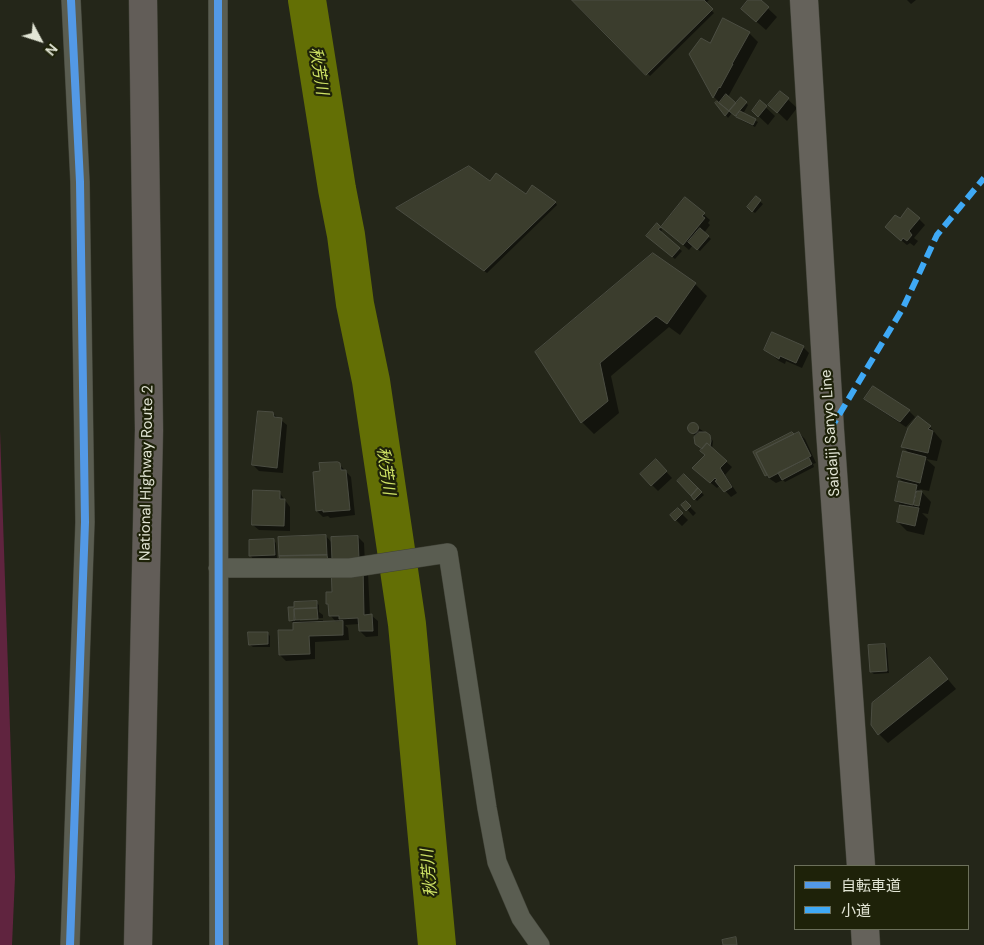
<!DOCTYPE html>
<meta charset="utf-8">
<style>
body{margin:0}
#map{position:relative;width:984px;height:945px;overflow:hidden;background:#242619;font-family:"DM Sans","Noto Sans JP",sans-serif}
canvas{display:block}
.legend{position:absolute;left:794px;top:865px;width:175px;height:65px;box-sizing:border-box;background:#1e2209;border:1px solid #6c705b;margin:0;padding:6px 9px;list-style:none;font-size:15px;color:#e2e5d5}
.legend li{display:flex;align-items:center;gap:10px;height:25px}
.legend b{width:25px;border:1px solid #6c705b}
.north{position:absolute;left:15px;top:15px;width:50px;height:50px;-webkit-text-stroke:4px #1e2209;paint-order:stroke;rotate:130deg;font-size:14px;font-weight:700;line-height:20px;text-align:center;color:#e2e5d5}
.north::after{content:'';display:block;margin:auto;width:18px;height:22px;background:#e2e5d5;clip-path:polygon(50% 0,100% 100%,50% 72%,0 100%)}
</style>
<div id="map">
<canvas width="984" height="945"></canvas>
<ul class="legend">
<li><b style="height:6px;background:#5399e6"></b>自転車道</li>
<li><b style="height:6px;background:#3fa9f5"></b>小道</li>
</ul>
<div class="north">N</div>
</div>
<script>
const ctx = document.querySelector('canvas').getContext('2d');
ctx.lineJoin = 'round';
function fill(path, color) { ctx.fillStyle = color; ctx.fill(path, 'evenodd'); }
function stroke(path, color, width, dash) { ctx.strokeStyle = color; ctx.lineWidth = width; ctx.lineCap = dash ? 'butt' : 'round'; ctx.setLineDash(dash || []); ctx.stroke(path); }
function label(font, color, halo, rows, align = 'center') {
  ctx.font = font + ' "DM Sans","Noto Sans JP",sans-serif'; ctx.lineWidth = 4.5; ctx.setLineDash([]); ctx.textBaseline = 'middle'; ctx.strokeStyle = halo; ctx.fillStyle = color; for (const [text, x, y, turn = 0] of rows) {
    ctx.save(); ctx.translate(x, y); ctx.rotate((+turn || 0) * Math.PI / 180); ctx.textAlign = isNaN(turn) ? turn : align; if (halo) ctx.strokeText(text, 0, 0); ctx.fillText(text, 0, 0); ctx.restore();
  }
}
fill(new Path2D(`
 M0,431L15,877L12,945H0Z`), '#60243f');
fill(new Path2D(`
 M574,0H709L705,4L714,13L650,76Z
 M750,0H759L777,17L766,30L742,9Z
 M907,0H916L911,4Z
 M749,33L758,42L728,97L736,104L741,98L748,105L743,114L758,122L755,127L741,120L732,113L728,118L726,115L717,103L718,101L714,97L690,54L710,45Z
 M780,92L797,108L787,121L770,105Z
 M760,102L775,116L768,125L753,111Z
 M490,183L526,196L555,202L557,205L487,273L400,210Z
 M756,198L763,204L755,213L748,207Z
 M686,199L710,220L708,223L710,225L704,233L711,239L700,251L693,245L689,250L668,232Z
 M919,219L925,225L914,238L918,241L914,246L910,243L907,245L892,233L900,220Z
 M657,225L662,230L660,233L682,251L675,259L650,238Z
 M695,284L707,296L680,335L669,327L611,376L619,413L594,434L582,422L537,353Z
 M803,347L809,353L802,368L786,361L785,364L779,361L766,350Z
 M865,399L909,411L915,417L906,427L871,404Z
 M272,413L287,425L283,473L259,471L253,465Z
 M918,417L930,427L942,441L937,461L926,459L935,467L929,491L919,489L931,502L928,514L922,513L928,519L924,535L907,531L898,522L902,506L896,501L904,483L898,477L910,454L902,446Z
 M692,424L706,433L713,441L712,449L732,467L725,475L737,493L731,497L720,485L717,488L700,474L706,455L696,437L689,429L690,426Z
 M799,433L805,439L816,463L813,464L814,467L785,482L783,480L776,483L767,477L773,473L772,471L765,475L754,453L792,434L794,436Z
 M656,461L672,478L658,491L641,474Z
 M339,464L351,477L355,515L330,518L328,516L323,517L317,511L321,472Z
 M684,476L704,495L697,501L678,481Z
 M279,492L290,507V531L259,530L253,525Z
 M686,503L696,513L693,516L683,505Z
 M678,510L688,520L682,526L672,516Z
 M326,536L332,543L358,537L364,543L365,565H283Z
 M250,541H274L276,543L277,558L253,559L251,556Z
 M333,569L368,573L370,616H372L378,621V636L366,637L360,631L359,624L345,625L348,628L349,640L315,642V659L286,661L280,655L294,631V623L290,620L316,603L319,605V612L323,615V618L300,619V621L323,620V623H337L330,615L334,593Z
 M267,633L270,636V647H253L250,645Z
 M884,645L887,648L889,673L874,674L871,672Z
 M930,658L956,689L888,743L879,734Z`), '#0007');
stroke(new Path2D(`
 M307,0L337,189L346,235L355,304L371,381L407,624L437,945`), '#636f05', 38);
const building = new Path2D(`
 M572,0H704L713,9L646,75Z
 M748,0H761L769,7L756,22L741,9Z
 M723,18L750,32L732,64H733L720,88L719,87L713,98L689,54L701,38L710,43Z
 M780,91L789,98L777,113L768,105Z
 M726,94L736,103L729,111L719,103Z
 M741,97L747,102L735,116L729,111Z
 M760,100L767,106L758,117L752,111Z
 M717,101L729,111L725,116L715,103Z
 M740,111L756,119L753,125L736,117Z
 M469,166L490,181L496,173L526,194L532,185L556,202L484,271L396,208Z
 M756,196L761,200L752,212L747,207Z
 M685,197L705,213L702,216L705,218L683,245L661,227Z
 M908,208L920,218L909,231L912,235L907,241L903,238L901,241L885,227L895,215L900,218Z
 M657,223L661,227L658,229L680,248L672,257L646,236Z
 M700,228L709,236L697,250L688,242Z
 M653,253L696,283L667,324L656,316L600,363L608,401L581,423L535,352Z
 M772,332L804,346L796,363L780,356L779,359L764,350Z
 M873,386L910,410L900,422L864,399Z
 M258,411L273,412L274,417L282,418L277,468L252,465Z
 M918,416L931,426L928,429L933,431L928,453L901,447L908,428Z
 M687.5 428a5.5 5.5 0 1 1 11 0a5.5 5.5 0 1 1-11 0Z
 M699,432H706L710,435L711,441L710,446L707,443L702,449L695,444L694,437Z
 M792,432L794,434L756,453L767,475L765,476L753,452Z
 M799,432L811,456L769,478L756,453Z
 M707,443L727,461L720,468L732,487L724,492L715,481L717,480L715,478L710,483L692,468L705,455L700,451Z
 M903,451L926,457L920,483L897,477Z
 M809,458L812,464L782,480L778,473Z
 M656,459L667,471L651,486L640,474Z
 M338,462L340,463L341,470H346L350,510L323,512V510L316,511L313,472L320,471L319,463Z
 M684,474L698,488L691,496L677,481Z
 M899,481L917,485L913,505L895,501Z
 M698,488L702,492L694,500L691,496Z
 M253,490L280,491V499H285L284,526L252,525Z
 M917,491H922L919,506L914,505Z
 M686,501L691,506L686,511L681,505Z
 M900,505L919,508L915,526L897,522Z
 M678,508L683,513L675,521L670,515Z
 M326,535L327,555L279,556L278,537Z
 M358,536L359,559L332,560L331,537Z
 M274,539L275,555L249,556V540Z
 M327,555L328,561L280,562L279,556Z
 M363,566L364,615L372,614L373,631H359L358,618L339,619V616H329L328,604H326V592H332L331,567Z
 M317,601V608L294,609L295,620L289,621L288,607H294V602Z
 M317,608L318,619L294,620V609Z
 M343,621V635L309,636L310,654L279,655L278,630H293V623Z
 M248,632H268V644L249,645Z
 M885,644L887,671L870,672L868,645Z
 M930,657L948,679L878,735L871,725L872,703Z
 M736,937L737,945H723L722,940Z`);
fill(building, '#3b3d2d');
stroke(building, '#4b4d42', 1);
const street = new Path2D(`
 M218,0L219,945
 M218,568H350L448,553L487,808L497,862L521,918L540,945
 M70,945L85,522L80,182L71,0`);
const primary = new Path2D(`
 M804,0L830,430L861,866
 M865,929L866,945`);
const highway = new Path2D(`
 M138,945L149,430L143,0`);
stroke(street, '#404237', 20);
stroke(primary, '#404237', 29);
stroke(highway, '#404237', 29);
stroke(street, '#5a5d51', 19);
stroke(primary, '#65625b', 28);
stroke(highway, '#625d58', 28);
stroke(new Path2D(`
 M830,430L903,308L937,235L984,178`), '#3fa9f5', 6, [12, 6]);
stroke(new Path2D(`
 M218,0L219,945
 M70,945L85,522L80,182L71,0`), '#5399e6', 8);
label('15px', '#e2e5d5', '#1e2209', [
 ["Saidaiji Sanyo Line",831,433,-94],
 ["National Highway Route 2",147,473,-89]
]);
label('italic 16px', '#cfe365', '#1e2209', [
 ["秋芳川",318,71,81],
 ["秋芳川",385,471,82],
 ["秋芳川",430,873,-95]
]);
</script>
